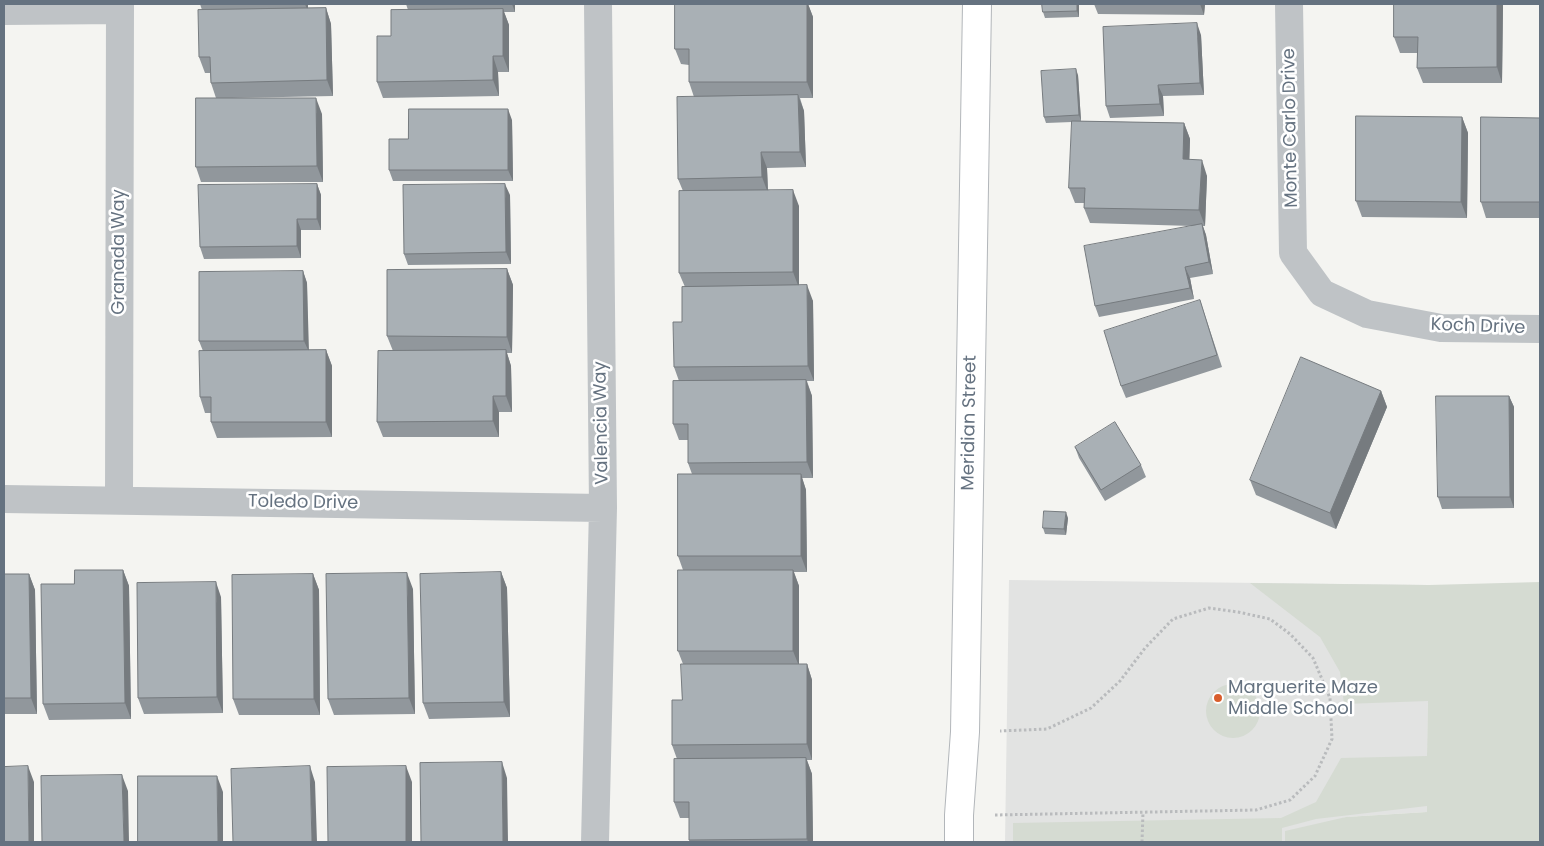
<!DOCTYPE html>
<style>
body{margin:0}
#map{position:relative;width:1544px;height:846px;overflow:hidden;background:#f4f4f1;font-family:Poppins,sans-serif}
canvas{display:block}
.frame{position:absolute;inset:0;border:5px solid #657280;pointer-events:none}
</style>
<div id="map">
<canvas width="1544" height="846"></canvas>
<div class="frame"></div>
</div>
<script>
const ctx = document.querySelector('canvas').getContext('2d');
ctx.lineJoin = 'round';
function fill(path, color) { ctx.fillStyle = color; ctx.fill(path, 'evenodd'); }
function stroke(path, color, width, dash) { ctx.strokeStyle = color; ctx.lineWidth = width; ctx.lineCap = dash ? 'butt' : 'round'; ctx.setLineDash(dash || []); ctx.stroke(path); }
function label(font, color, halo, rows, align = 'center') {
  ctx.font = font + ' Poppins,sans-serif'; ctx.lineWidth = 5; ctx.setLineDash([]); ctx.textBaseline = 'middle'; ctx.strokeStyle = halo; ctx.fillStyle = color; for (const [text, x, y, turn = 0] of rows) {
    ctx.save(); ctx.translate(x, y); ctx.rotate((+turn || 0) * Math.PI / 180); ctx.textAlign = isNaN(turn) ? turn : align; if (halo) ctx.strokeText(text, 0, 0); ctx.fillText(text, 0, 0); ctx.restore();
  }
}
fill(new Path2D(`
 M1009,580L1429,585L1427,812L1346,817L1285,842H1005Z`), '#e2e3e2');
fill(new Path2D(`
 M1540,582V842H1285V831L1346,817L1427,812V806L1316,819L1282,828V842H1013V823L1281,818L1316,802L1341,758L1427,756L1428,701L1344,704L1340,672L1320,637L1250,583L1429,585Z
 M1206 711a27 27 0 1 1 54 0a27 27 0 1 1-54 0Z`), '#d5dbd2');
const secondary = new Path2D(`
 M959,842V815L965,732L977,4`);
stroke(secondary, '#b2b6ba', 30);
stroke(new Path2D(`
 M995,815L1256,810L1290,800L1315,776L1332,739L1330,698L1313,658L1290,634L1270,619L1238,612L1209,608L1173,619L1145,648L1120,681L1091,708L1047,729L1000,731
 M1142,842L1143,812`), '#b9bbbd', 3, [2.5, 2.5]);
stroke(new Path2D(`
 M1289,4L1293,253L1322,293L1367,314L1441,328L1540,329
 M4,11L120,10
 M4,499L603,508
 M119,500L120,4
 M595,842L603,508L598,4`), '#bfc3c6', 28);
stroke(secondary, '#fff', 28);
fill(new Path2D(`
 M200,4H308V8H326L331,24L333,96L232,98L322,114L323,182H201L196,167L216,98L211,83L210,73H205L199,57L202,10Z
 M406,4H515V12H504L509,25V72H498L499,96L383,98L377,82L408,10Z
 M675,4H812H808L813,17V98H800L804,111L806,167L767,168L768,190L799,206V285L813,301L814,381H807L812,396L813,478H802L806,490L807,572H794L799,586V664H807L812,680V760H807L812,774L813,842H690L689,840V818H680L674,802L677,759L672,745L682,700L683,664L678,651L683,570L678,556L692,474L688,463V440H679L673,424L679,381L674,367L682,322L685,287L679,273L683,191L678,179L694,97L689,82V65L681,64L675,49Z
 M1042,4H1079V17L1045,18L1043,12Z
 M1094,4H1205L1204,15L1098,14Z
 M1394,4H1503L1502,83H1423L1417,68V53H1400L1394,37Z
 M1201,35L1204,95L1163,96L1164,116L1110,118L1106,106Z
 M1078,75L1081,121L1184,123L1190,139L1189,159L1207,176L1205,226H1203L1206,235L1213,274L1190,278L1194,299L1099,317L1095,306L1192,226L1090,223L1084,208V203H1075L1069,188L1072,122L1046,123L1044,117Z
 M1462,117L1468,133L1467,218L1362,217L1356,201Z
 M1540,118V218H1486L1481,202Z
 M512,120L513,181H393L389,170L408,139Z
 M317,184L321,195V230H301V258L204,259L200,247Z
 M510,195L511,264L408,265L404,254Z
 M507,269L513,285L512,353H507L511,366L512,412H499V437H383L377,422L393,351L387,336Z
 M303,271L307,283L308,350H326L332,366V437L217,438L211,422V413H205L200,397L203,351L199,341Z
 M1200,300L1222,367L1126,398L1121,386Z
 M1381,391L1387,407L1336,529L1256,495L1250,480Z
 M1509,396L1514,407V508L1442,509L1438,497Z
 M1075,447L1141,465L1146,477L1105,501L1079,458Z
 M1068,518L1066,535L1045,534L1043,528Z
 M123,570L129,586L131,719L49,720L43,704L74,584Z
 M501,572L507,588L510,717L429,719L423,703Z
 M4,574H29L35,590L37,714H4Z
 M313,574L319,590L320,715H239L233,699Z
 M413,589L415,714L334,715L328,699Z
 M221,597L223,713L144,714L138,698Z`), '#91979c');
fill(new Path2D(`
 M305,4H308V12Z
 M512,4H515V12Z
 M807,4H808L813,17V98L807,82Z
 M1077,4H1079V17L1077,11Z
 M1200,4H1205L1204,15Z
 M1497,4H1503L1502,83L1497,67Z
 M326,8L331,24L333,96L327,80Z
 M503,9L509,25V72L503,56Z
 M1197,23L1201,35L1204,95L1200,83Z
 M493,56L498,72L499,96L493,80Z
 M1076,69L1078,75L1081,121L1079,115Z
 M1158,85L1163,96L1164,116L1160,104Z
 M798,95L804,111L806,167L800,152Z
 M316,98L322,114L323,182L317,166Z
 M508,109L512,120L513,181L508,170Z
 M1462,117L1468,133L1467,218L1461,202Z
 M1184,123L1190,139L1189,175L1183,159Z
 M761,152L767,168L768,193L762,177Z
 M1202,160L1207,176L1205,226L1199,210Z
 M317,184L321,195V230L317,219Z
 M505,184L510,195L511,264L506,252Z
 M793,190L799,206V288L793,272Z
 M297,219L301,230V258L297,246Z
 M1202,224L1206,235L1213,274L1209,262Z
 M1185,267L1190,278L1194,299L1190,288Z
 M507,269L513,285L512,353L507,337Z
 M303,271L307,283L309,352L304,341Z
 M807,285L813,301L814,381L808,366Z
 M326,350L332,366V437L326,422Z
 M506,350L511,366L512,412L506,396Z
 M806,380L812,396L813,478L807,462Z
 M1381,391L1387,407L1336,529L1330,513Z
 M493,396L499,412V437L493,421Z
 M1509,396L1514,407V508L1510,497Z
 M801,474L806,490L807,572L801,556Z
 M1066,512L1068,518L1066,535L1064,529Z
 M123,570L129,586L131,719L125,703Z
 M793,570L799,586V666L793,651Z
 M501,572L507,588L510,717L504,702Z
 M407,573L413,589L415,714L409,698Z
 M29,574L35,590L37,714L31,698Z
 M313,574L319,590L320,715L314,699Z
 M216,582L221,597L223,713L217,697Z
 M807,664L812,680V760L807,744Z
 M806,758L812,774L813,842H808L807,839Z
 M502,762L507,778L508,842H503Z
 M28,766L34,782V842H29Z
 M310,766L315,782L317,842H312Z
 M406,766L412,782V842H406Z
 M122,775L128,791L129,842H124Z
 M217,776L223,792V842H218Z`), '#767b7f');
const building = new Path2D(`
 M675,4H807V82H689V49H675Z
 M1042,4H1077V11L1043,12Z
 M1394,4H1497V67L1417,68L1418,37H1394Z
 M326,8L327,80L211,83L210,57H199L198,10Z
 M503,9V56H493V80L377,82V36H391V10Z
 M1197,23L1200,83L1158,85L1160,104L1106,106L1103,27Z
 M1076,69L1079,115L1044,117L1041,71Z
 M798,95L800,152H761L762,177L678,179L677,97Z
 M196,98H316L317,166L196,167Z
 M409,109H508V170H389V139H408Z
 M1356,116L1462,117L1461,202L1356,201Z
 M1481,117L1540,118V202H1481Z
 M1072,121L1184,123L1183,159L1202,160L1199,210L1084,208L1085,188H1069Z
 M317,184V219H297V246L200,247L198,185Z
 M505,184L506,252L404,254L403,185Z
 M793,190V272L679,273V191Z
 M1202,224L1209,262L1185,267L1190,288L1095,306L1084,246Z
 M507,269V337L387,336V270Z
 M303,271L304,341H199V272Z
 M807,285L808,366L674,367L673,322H682V287Z
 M1200,300L1217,355L1121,386L1104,331Z
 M326,350V422H211V397H200L199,351Z
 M506,350V396H493V421L377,422L378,351Z
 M1301,357L1381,391L1330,513L1250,480Z
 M806,380L807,462L688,463V424H673V381Z
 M1436,396H1509L1510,497H1438Z
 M1115,422L1141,465L1101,490L1075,447Z
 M678,474H801V556H678Z
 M1044,511L1066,512L1064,529L1043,528Z
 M75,570H123L125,703L43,704L41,584H74Z
 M678,570H793V651H678Z
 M501,572L504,702L423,703L420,574Z
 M407,573L409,698L328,699L326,574Z
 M4,574H29L31,698H4Z
 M313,574L314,699H233L232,575Z
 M216,582L217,697L138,698L137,583Z
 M681,664H807V744L672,745V700H682Z
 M806,758L807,839L689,840V802H674V759Z
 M502,762L503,842H421L420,763Z
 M28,766L29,842H4V767Z
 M310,766L312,842H233L231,769Z
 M406,766V842H328L327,767Z
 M122,775L124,842H42L41,776Z
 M138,776H217L218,842H138Z`);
fill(building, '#a9b0b5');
stroke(building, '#767b7f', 1);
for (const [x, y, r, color] of [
 [1218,698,5,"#d95e2c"]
]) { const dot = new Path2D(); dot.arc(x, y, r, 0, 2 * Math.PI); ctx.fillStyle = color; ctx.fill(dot); stroke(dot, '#fff', 2); }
label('18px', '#657280', '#fff', [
 ["Monte Carlo Drive",1291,128,-91],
 ["Granada Way",119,252,-90],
 ["Koch Drive",1478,327,2],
 ["Valencia Way",602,423,-91],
 ["Meridian Street",970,423,-89],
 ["Toledo Drive",303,503,1]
]);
label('18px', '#657280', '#fff', [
 ["Marguerite Maze",1228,688],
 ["Middle School",1228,709]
], 'left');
</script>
